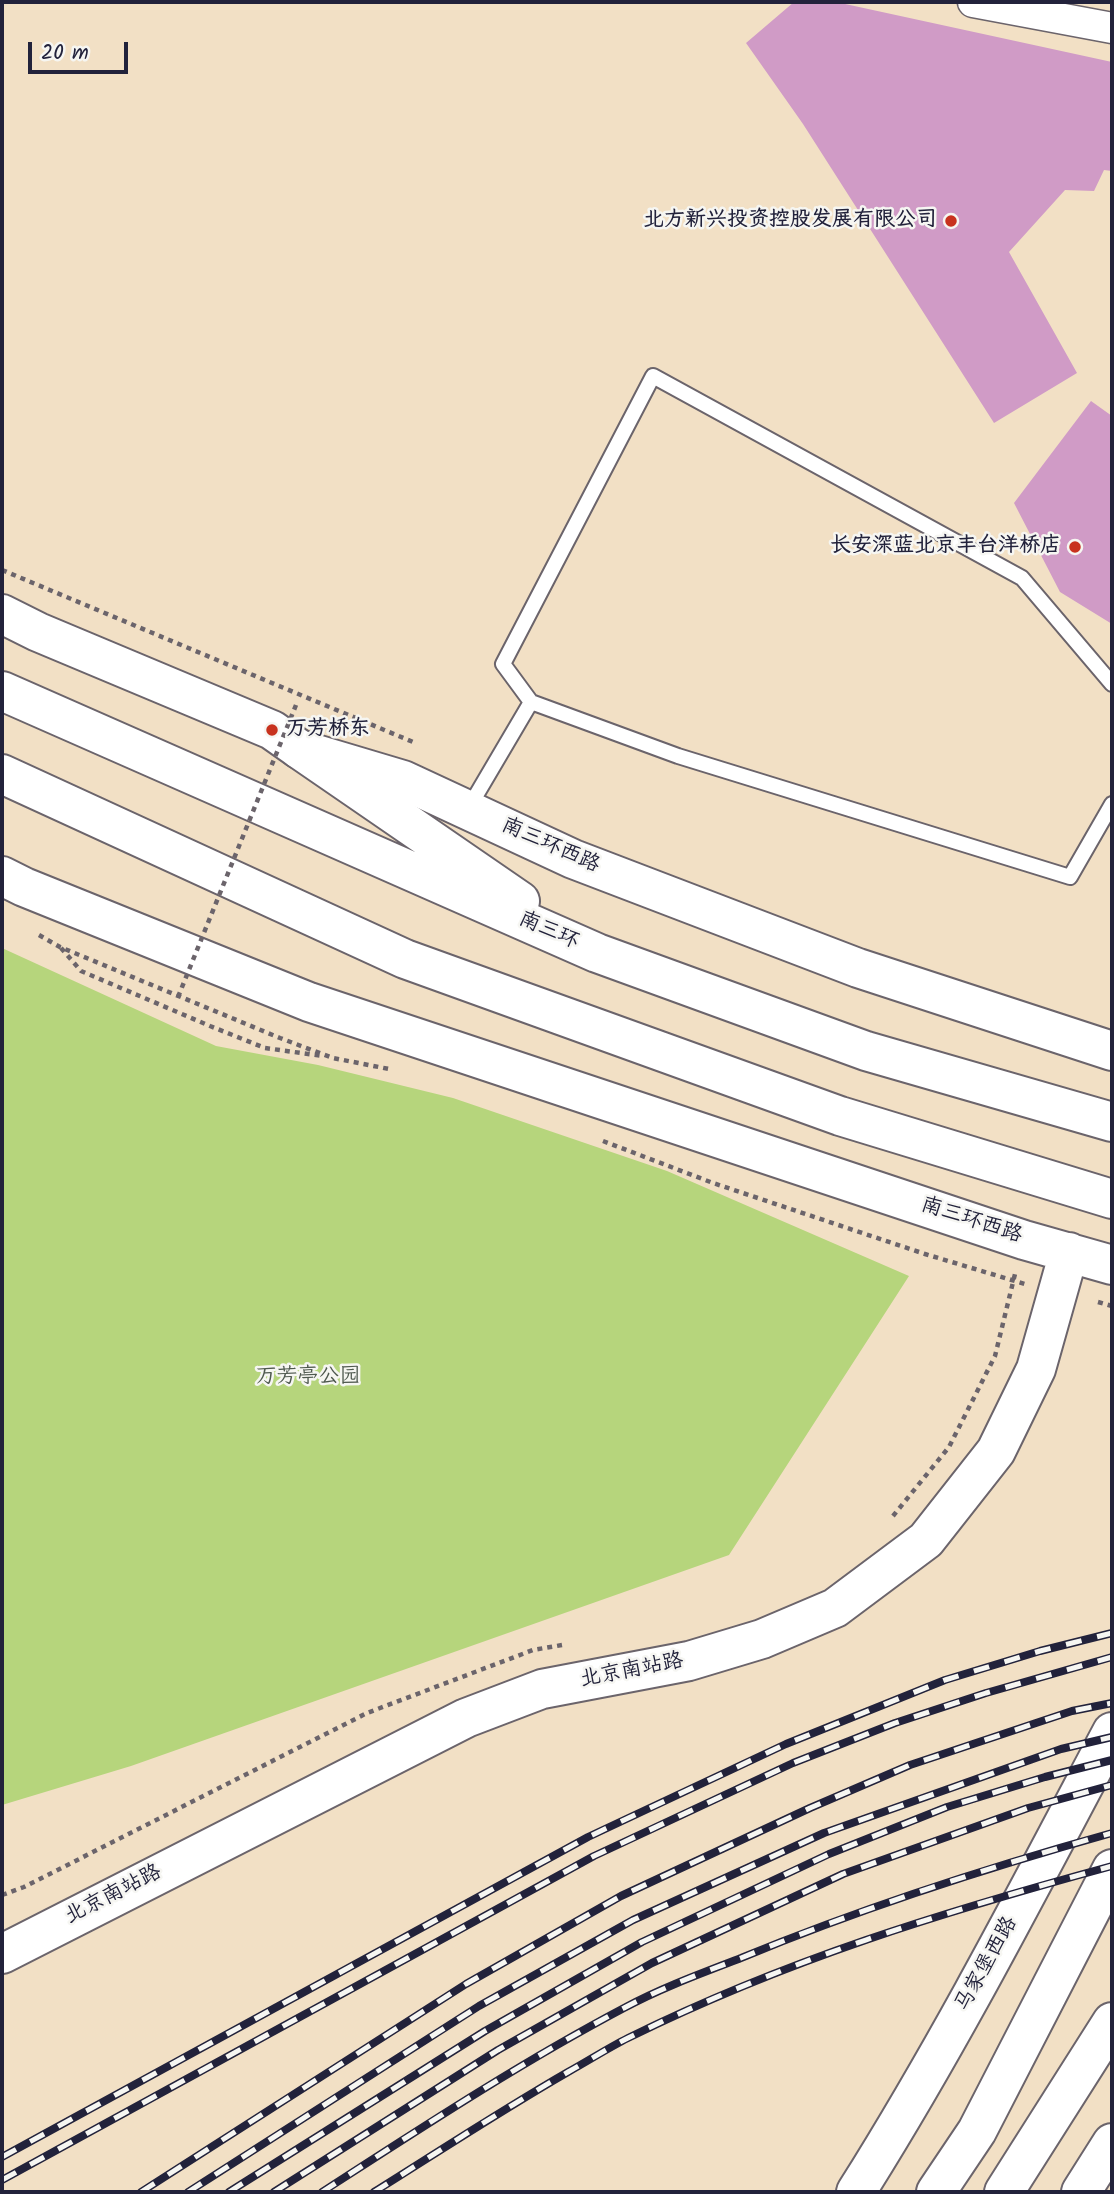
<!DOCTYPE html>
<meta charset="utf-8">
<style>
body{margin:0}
#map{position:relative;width:1114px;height:2194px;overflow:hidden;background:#f2e0c5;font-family:Kalam,sans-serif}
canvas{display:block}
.frame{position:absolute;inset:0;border:4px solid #22223b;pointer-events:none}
.scale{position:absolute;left:28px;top:42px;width:100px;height:32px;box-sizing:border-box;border:4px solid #22223b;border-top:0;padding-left:9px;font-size:21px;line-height:24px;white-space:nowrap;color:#22223b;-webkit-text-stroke:5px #f6f6f2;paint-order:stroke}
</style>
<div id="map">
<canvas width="1114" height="2194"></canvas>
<div class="frame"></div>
<div class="scale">20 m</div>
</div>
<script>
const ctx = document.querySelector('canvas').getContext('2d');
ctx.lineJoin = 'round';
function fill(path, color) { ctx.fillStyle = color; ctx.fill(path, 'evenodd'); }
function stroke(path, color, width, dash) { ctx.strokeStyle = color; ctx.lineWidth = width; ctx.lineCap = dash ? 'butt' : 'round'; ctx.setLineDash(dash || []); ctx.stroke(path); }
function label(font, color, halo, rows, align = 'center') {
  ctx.font = font + ' Kalam,"LXGW WenKai TC",sans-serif'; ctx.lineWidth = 5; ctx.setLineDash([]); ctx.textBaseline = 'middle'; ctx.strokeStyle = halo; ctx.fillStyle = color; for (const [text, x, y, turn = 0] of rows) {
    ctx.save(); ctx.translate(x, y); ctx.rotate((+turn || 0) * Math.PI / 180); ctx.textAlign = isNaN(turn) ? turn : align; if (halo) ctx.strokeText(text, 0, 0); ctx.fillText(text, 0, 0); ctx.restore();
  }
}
fill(new Path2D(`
 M2,948L216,1046L318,1065L453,1098L667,1171L909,1276L729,1555L131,1766L2,1805Z`), '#b6d57c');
fill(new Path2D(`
 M794,2H836L1112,62V171L1104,170L1094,191L1065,190L1009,252L1077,373L994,423L803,124L746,43Z
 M1091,401L1112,416V624L1060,592L1014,503Z`), '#d09bc6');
const lane = new Path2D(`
 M1112,684L1022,578L653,376L503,664L531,702L678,756L1070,877L1112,804
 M468,809L531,702`);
const street = new Path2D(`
 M973,2L1112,28`);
const secondary = new Path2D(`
 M2,614L38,632L272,730L299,749L403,780L573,859L858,968L1112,1051
 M2,876L24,887L309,1002L1024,1240L1112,1265
 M2,1954L466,1718L542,1689L689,1661L762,1639L835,1608L926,1540L996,1451L1036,1369L1069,1252
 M856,2192C950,2043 1030,1887 1112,1732
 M1081,2192L1112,2143`);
const primary = new Path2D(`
 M936,2192L977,2131L1112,1869
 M1004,2192L1112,2022`);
const highway = new Path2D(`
 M2,691L597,953L866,1051L1112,1122
 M299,749L520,901
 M2,774L405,959L840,1116L1112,1199`);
stroke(lane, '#6b646b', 18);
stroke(street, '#6b646b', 33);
stroke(secondary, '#6b646b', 42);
stroke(primary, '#6b646b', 42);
stroke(highway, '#6b646b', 42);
stroke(new Path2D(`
 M2,570L413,742
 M39,935L60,947L280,1038L333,1058L389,1069
 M61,948L81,971L210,1026L265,1048L323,1056
 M603,1141L713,1183L925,1254L1025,1284
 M1098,1302L1112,1306
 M893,1516L949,1447L995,1356L1015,1274
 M2,1895L24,1887L367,1713L533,1650L562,1645`), '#6b646b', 4.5, [5, 5]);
stroke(lane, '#fff', 14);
stroke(street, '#fff', 30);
stroke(secondary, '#fff', 38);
stroke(primary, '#fff', 38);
stroke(highway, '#fff', 38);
const rail = new Path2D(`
 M2,2157L588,1837L786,1744L945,1680L1040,1651L1112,1633
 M2,2180L594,1856L793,1763L895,1723L986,1693L1112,1657
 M141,2192L466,1984L621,1896L810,1808L910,1765L1072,1711L1112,1703
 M188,2192L479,2006L633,1920L824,1833L1061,1749L1112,1737
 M229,2192L485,2031L642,1942L829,1854L947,1807L1045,1777L1112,1760
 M274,2192L498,2050L652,1963L843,1874L1028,1808L1112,1785
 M322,2192C421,2128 520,2063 624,2008C661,1988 702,1973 741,1958C862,1908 986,1868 1112,1833
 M374,2192C438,2152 502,2110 568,2072C588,2061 608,2048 628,2038C786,1960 943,1912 1112,1866`);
stroke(rail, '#22223b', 8);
stroke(rail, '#f6f6f2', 5, [16]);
stroke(new Path2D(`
 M178,997L296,705`), '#6b646b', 4.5, [5, 5]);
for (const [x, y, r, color] of [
 [951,221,7,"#c8321e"],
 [1075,547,7,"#c8321e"],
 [272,730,7,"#c8321e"]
]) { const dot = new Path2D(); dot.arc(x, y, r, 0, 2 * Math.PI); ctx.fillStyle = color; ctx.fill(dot); stroke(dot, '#f6f6f2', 2.5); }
label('bold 21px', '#22223b', '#f6f6f2', [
 ["北方新兴投资控股发展有限公司",937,221],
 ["长安深蓝北京丰台洋桥店",1061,547],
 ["万芳桥东",286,730,"left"]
], 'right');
label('21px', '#22223b', '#f6f6f2', [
 ["南三环西路",550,847,24],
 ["南三环",548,932,24],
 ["南三环西路",971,1222,18],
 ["北京南站路",632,1672,-11],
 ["北京南站路",114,1896,-27],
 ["马家堡西路",988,1965,-61]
]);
label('21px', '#4e584e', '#f6f6f2', [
 ["万芳亭公园",308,1378]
]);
</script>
